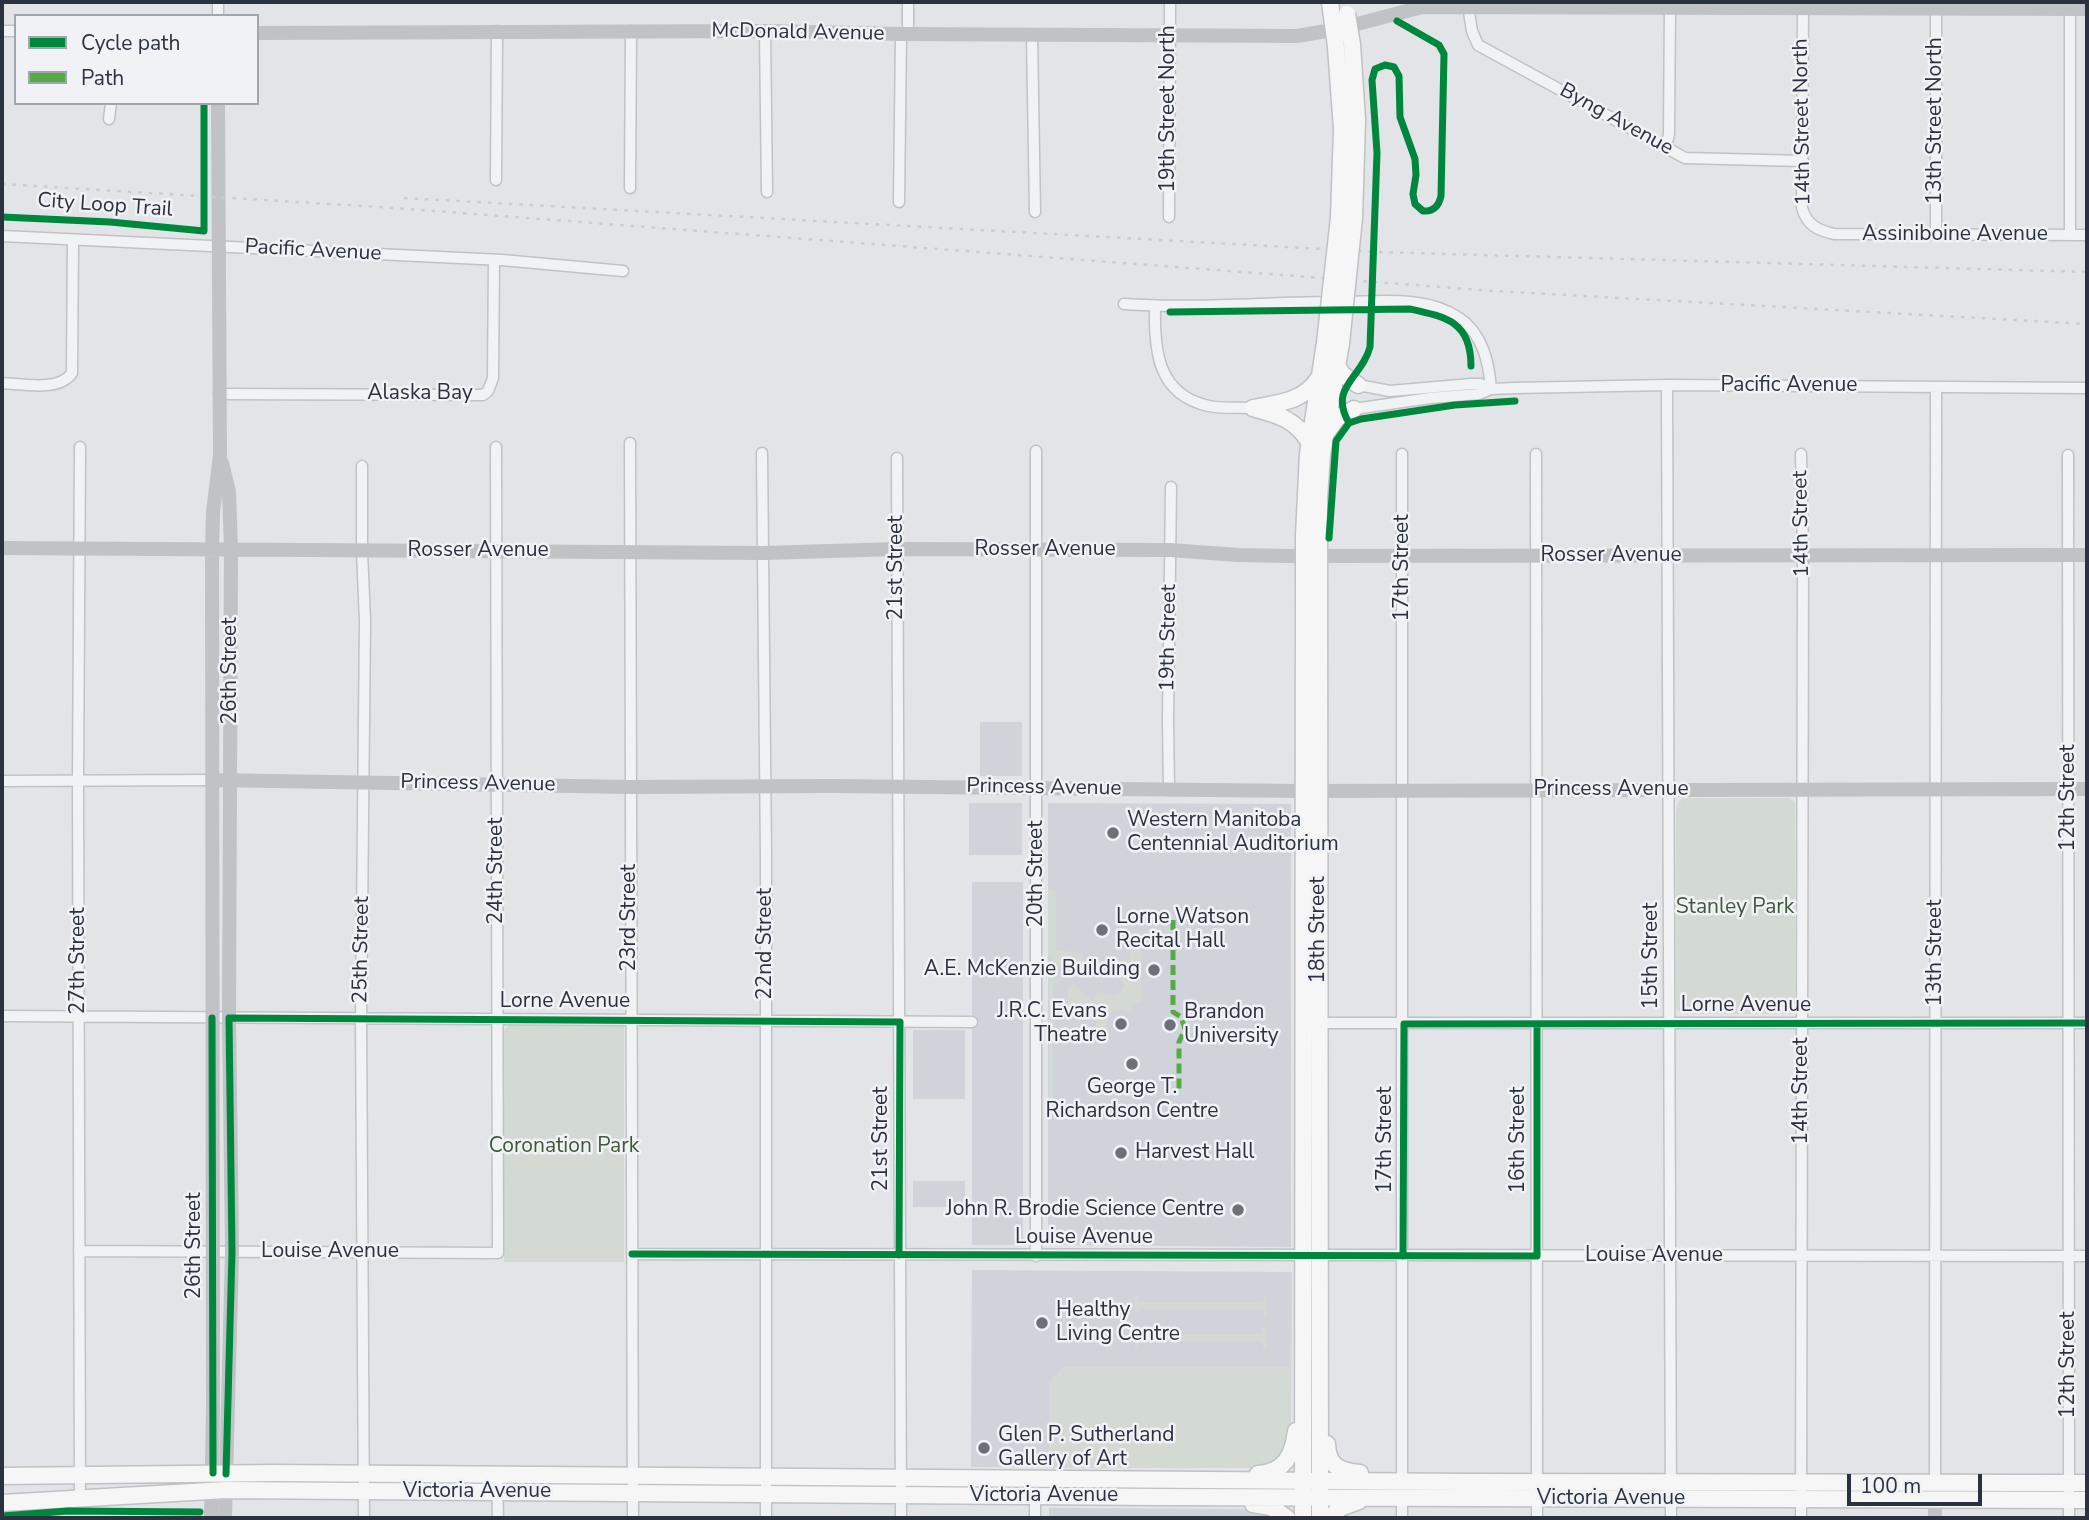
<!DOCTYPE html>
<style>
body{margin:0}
#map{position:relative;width:2089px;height:1520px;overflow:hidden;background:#e2e4e7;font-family:"Nunito Sans",sans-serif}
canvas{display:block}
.frame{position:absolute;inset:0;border:4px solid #2b313e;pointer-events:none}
.legend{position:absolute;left:14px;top:14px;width:245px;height:91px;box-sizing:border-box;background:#f0f2f6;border:2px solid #a1a5ac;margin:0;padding:9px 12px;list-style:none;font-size:21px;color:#2b313e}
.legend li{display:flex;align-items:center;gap:14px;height:35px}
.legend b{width:35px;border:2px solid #a1a5ac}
.scale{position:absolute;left:1847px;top:1474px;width:135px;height:32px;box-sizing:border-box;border:4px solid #2b313e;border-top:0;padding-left:9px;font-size:21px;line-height:24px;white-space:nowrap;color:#2b313e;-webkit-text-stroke:5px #f0f2f6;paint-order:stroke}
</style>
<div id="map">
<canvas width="2089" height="1520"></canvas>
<div class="frame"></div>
<ul class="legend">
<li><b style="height:9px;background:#00873e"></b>Cycle path</li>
<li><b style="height:9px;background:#54ab46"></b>Path</li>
</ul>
<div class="scale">100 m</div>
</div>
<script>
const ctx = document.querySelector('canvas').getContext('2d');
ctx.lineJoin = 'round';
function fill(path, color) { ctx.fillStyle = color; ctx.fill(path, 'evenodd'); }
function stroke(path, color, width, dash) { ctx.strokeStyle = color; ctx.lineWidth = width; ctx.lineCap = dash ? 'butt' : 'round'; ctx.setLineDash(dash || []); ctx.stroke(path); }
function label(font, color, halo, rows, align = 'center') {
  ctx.font = font + ' "Nunito Sans",sans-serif'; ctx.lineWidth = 5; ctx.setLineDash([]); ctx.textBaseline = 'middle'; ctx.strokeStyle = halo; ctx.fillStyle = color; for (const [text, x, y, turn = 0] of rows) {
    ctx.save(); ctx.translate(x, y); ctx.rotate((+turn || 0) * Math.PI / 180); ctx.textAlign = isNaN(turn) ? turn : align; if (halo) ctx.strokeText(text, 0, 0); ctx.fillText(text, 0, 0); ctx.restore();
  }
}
fill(new Path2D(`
 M980,722H1022V776H980Z
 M969,803H1022V855H969Z
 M1048,803L1291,804V1246L1290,1247L1048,1245Z
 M972,882H1023V1245H972Z
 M913,1030H965V1099H913Z
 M913,1181H965V1207H913Z
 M972,1270L1292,1272L1291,1425L1249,1468L971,1467Z
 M1049,1508L1241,1509L1261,1511L1278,1518H1049Z`), '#d1d3da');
fill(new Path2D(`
 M1683,798H1789L1795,802V1008L1791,1014H1684L1678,1011L1676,1006V810L1678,803Z
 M1048,889L1054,890L1056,894V950L1083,953C1084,969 1090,966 1074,979L1048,956Z
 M1130,942H1141V1003H1135L1129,1012C1118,1007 1109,1011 1106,1023L1108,1032L1101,1038V1044H1096V1012H1068V989L1073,983L1091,1000H1095V996L1099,992L1111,996L1120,993L1124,985L1121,978L1113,973H1098V970L1095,969V960H1102L1106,964L1109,960H1130Z
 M1049,972L1059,983L1053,984V1113H1049Z
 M509,1025H624V1262H504L503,1032Z
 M1138,1294V1302H1263L1264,1294L1267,1296V1315L1264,1317L1263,1309H1138V1315L1134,1309L1135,1297Z
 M1262,1326L1267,1329V1347L1264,1349L1262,1341H1138L1137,1350L1135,1347L1137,1329L1138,1334H1262Z
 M1063,1367H1291L1290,1434L1279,1461L1259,1468H1049V1381Z`), '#d3dad3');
const street = new Path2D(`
 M1803,2L1802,208C1807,225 1817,230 1834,234L2087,235
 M1468,6L1472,31L1478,45L1685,158L1803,161
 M218,16V2
 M2,31H16
 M765,31L767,192
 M908,34V2
 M1032,35L1035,212
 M109,119L111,103
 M1666,147L1669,134L1670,5
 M496,180L497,31
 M630,188L631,31
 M899,202L901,34
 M1169,217L1170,2
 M1936,234V8
 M2070,235V2
 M2,236L502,260L623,271
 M1124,304C1195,309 1267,302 1339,302C1378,302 1425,295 1459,318C1483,334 1489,363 1491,389
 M1155,306C1154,350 1157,395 1209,406C1223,409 1239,407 1253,408
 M2,383C23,384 59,392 72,373L73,240
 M1358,385L1390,391L1471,384H1481L1491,389
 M1667,385L1671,1518
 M219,394L483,395L488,391L493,378L494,260
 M1354,409L1430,398L1479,394L1491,389L1515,388L1667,385L2087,388
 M630,443L633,1518
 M80,447L78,781L80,1499
 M762,453L766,858V1518
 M1402,454V1481
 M1536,454L1537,1518
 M1801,454L1803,556L1801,1518
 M2068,455L2069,1518
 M897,458L901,1518
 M362,466V551L365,621L361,1017L364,1518
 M2,781L212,780
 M1169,790L1168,720L1171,487
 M2,1016L972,1022
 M1314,1023H2087
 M79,1251L498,1253L496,447
 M632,1254L2087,1256
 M1036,1256V451
 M497,1474L498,1518
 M1935,1483L1936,387
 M1035,1518V1493
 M1402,1518V1498`);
const primary = new Path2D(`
 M1330,2L1332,17
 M1352,44L1357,120L1354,218
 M1336,47L1342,129L1339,218
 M1337,365L1342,374L1358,385
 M1253,408C1278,403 1303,402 1318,379
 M1256,409C1279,415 1296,420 1309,442
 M1327,432L1337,418L1354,409
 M1327,1444C1328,1466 1339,1471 1360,1473
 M1258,1474C1285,1472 1293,1455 1296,1431
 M2,1476L274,1473L1470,1482L2087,1483
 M2,1503L226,1490L1160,1497L2087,1500
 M1253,1504L1271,1507L1287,1518
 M1303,1518L1304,536L1308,454L1325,343
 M1320,1518L1319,498L1322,455L1341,343
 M1330,1518L1340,1508L1359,1501`);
stroke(street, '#c1c2c5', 13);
stroke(primary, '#bfc1c4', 19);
stroke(street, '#f1f2f4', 10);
stroke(new Path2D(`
 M257,33L765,31L901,34L1297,36L1338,29L1422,7L2087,9
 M222,463L229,492L231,548L229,1018L232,1252L225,1518
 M2,548L764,553L897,549L1170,550L1238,555L1289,556L2087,555
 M212,780L631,787L831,786L1303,791L2087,789
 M211,1518L213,1408L212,549L213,512L220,455L218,103
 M1935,1518V1488`), '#c0c2c5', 14);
stroke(primary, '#f6f6f6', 16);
stroke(new Path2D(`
 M2,184L395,208L1494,291L2087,324
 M404,198L1376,252L2087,272`), '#cbccce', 2.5, [3.5, 7]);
const primaryBridge = new Path2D(`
 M1347,14L1352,44
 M1332,17L1336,47
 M1325,343L1339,218
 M1341,343L1354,218`);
stroke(primaryBridge, '#bfc1c4', 19, []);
stroke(primaryBridge, '#f6f6f6', 16);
stroke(new Path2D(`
 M1173,920V1012L1181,1017L1185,1029L1179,1042V1093`), '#54ab46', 5, [10, 5]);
stroke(new Path2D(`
 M2,217L110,222L204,231V103
 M1170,312L1410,309C1447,317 1471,322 1471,366
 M1349,423L1361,419L1455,405L1515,401
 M1329,538L1336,441L1349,423C1328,387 1362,378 1370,347L1377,153L1372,80L1375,69L1385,65L1394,67L1399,76L1400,117L1415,159L1416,175L1413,194L1415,204L1423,211C1434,212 1439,205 1441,196L1444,54L1439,45L1397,21
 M212,1018L213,1473
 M632,1254L1537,1256V1024
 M1403,1256L1404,1024L2087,1023
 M226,1474L232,1252L229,1018L900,1022L899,1255
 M2,1516L68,1511L200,1512`), '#00873e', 7);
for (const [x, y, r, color] of [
 [1113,833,7,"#6b7079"],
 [1102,930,7,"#6b7079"],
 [1154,970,7,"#6b7079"],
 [1121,1024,7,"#6b7079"],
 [1170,1025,7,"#6b7079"],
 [1132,1064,7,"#6b7079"],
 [1121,1153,7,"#6b7079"],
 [1238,1210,7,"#6b7079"],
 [1042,1323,7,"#6b7079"],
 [984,1448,7,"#6b7079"]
]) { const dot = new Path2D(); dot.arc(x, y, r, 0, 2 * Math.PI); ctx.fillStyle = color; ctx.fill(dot); stroke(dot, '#f0f2f6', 2.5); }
label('21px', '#2b313e', '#f0f2f6', [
 ["McDonald Avenue",798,33,1],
 ["19th Street North",1169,109,-90],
 ["Byng Avenue",1616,120,29],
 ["13th Street North",1936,121,-90],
 ["14th Street North",1803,122,-91],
 ["City Loop Trail",105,206,4],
 ["Assiniboine Avenue",1955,235],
 ["Pacific Avenue",313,251,3],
 ["Pacific Avenue",1789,386],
 ["Alaska Bay",420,394],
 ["14th Street",1802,524,-91],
 ["Rosser Avenue",1045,550],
 ["Rosser Avenue",478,551],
 ["Rosser Avenue",1611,556],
 ["21st Street",897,568,-90],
 ["17th Street",1403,568,-90],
 ["19th Street",1169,638,-89],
 ["26th Street",231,671,-90],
 ["Princess Avenue",478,784,1],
 ["Princess Avenue",1044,788,1],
 ["Princess Avenue",1611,790],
 ["12th Street",2069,798,-90],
 ["24th Street",497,871,-90],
 ["20th Street",1037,874,-90],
 ["23rd Street",630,918,-90],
 ["18th Street",1319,930,-90],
 ["22nd Street",766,944,-90],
 ["25th Street",362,950,-89],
 ["13th Street",1936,953,-90],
 ["15th Street",1652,956,-90],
 ["27th Street",79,961,-90],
 ["Lorne Avenue",565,1002],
 ["Lorne Avenue",1746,1006],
 ["14th Street",1802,1091,-90],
 ["21st Street",882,1139,-90],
 ["17th Street",1386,1140,-90],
 ["16th Street",1519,1140,-90],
 ["Louise Avenue",1084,1238],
 ["26th Street",195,1246,-90],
 ["Louise Avenue",330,1252],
 ["Louise Avenue",1654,1256],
 ["12th Street",2069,1365,-90],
 ["Victoria Avenue",477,1492],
 ["Victoria Avenue",1044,1496],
 ["Victoria Avenue",1611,1499]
]);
label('21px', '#2b313e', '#f0f2f6', [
 ["Western Manitoba",1127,821],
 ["Centennial Auditorium",1127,845],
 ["Lorne Watson",1116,918],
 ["Recital Hall",1116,942],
 ["A.E. McKenzie Building",1140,970,"right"],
 ["J.R.C. Evans",1107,1012,"right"],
 ["Theatre",1107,1036,"right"],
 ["Brandon",1184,1013],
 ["University",1184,1037],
 ["George T.",1132,1088,"center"],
 ["Richardson Centre",1132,1112,"center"],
 ["Harvest Hall",1135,1153],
 ["John R. Brodie Science Centre",1224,1210,"right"],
 ["Healthy",1056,1311],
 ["Living Centre",1056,1335],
 ["Glen P. Sutherland",998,1436],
 ["Gallery of Art",998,1460]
], 'left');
label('21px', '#3e5939', '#f0f2f6', [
 ["Stanley Park",1735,908],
 ["Coronation Park",564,1147]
]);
</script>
